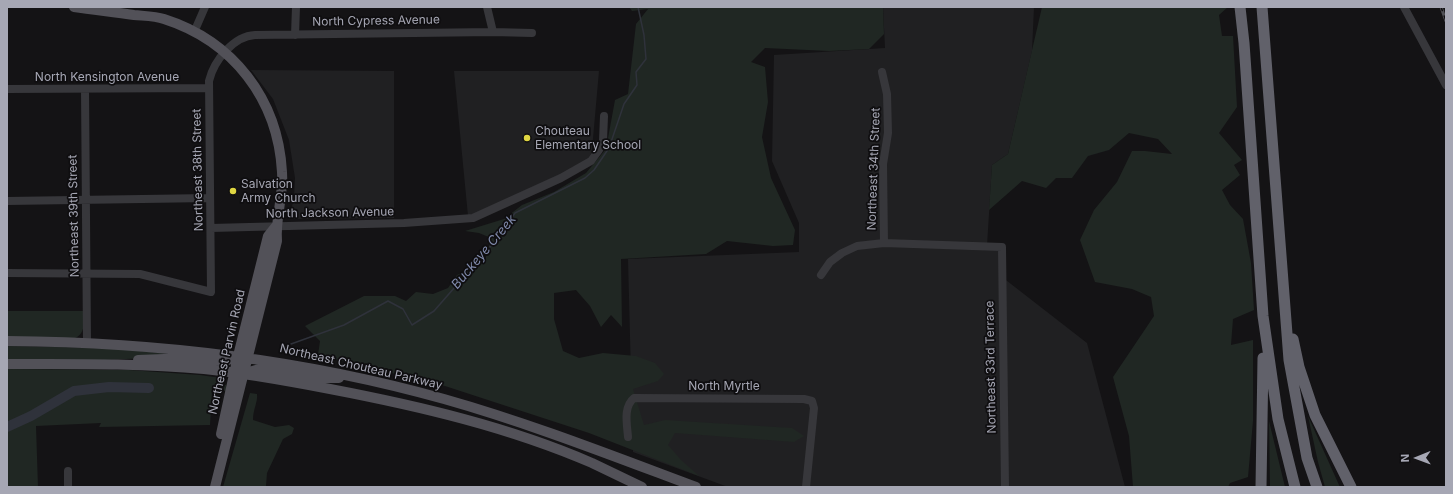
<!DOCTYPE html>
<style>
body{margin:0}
#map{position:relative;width:1453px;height:494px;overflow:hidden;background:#141315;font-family:Inter,sans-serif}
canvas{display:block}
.frame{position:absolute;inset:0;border:8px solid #a6a7b4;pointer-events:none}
.north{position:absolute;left:1397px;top:438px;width:40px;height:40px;-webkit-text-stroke:3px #0f0e10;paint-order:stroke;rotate:269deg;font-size:11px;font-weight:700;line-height:16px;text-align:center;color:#a6a7b4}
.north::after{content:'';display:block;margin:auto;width:14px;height:18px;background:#a6a7b4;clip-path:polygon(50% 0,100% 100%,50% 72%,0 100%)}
</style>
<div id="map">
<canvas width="1453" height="494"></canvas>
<div class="frame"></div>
<div class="north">N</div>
</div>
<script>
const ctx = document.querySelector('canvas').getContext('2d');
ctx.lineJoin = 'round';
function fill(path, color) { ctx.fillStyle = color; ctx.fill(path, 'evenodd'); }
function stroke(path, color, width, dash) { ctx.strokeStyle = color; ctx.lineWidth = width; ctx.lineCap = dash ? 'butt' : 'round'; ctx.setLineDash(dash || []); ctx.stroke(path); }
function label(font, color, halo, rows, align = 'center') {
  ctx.font = font + ' Inter,sans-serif'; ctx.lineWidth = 3.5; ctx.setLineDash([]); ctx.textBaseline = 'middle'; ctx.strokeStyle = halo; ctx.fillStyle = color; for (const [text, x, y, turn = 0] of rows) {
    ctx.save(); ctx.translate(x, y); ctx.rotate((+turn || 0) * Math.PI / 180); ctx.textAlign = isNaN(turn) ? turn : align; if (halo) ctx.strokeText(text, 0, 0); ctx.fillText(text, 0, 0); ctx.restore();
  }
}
fill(new Path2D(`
 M883,7H1034L1032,51L1008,154L992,165L987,246L1002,247V277L1087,343L1125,487H728L633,452L628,259L799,252V223L772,161L774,55L885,48Z
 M251,70L394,71V218L289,219L294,198L295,178L289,140L273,99Z
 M454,71H599L591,161L513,200L468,216Z`), '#202022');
fill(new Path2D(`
 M629,7H883L884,34L869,49L829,51L765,48L751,62L765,67L768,102L762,137L771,178L795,230L793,245L773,246L727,241L706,254L621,259L622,327L611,315L601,327L590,306L576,290L554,293V319L563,351L579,358L603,353L636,356L655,363L664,374L658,381L633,389L644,425L665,420L792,428L804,436L794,442L675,433L668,445L681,460L699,476L589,433L445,386L318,355L320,341L305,326L364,296H395L406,301L416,292L433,294L448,288L457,275L485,260L491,238L479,233L465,231L504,219L522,205L554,192L586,173L606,149L615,100L628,94L636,24L648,9L632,11Z
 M1042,7H1228L1219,15L1222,36H1233L1237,107L1219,133L1242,160L1234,165L1240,175L1222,190L1230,205L1243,219L1251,263L1254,310L1233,319L1231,345L1253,340V421L1248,477L1230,483L1228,487H1133L1129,436L1113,377L1154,316L1151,297L1132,289L1095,282L1080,240L1094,210L1117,182L1132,151H1145L1172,154L1158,139L1129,133L1109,150L1088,156L1072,178H1056L1046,188L1022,181L989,210L992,165L1008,154Z
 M7,311H83C84,320 86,334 75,338H7Z
 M7,346L112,348L189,356L85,361H7Z
 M7,369L129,370L200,375L221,378L220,384L226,385V392L220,387H215L212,390L210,425L99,427L101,423L36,426L38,487H7Z
 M250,393L257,394C258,402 253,409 253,420L275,427L289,425L294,428L292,434L283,439L267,473L266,486L268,487H223Z
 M1308,416L1339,485L1340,487H1325L1318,462Z
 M1269,421L1285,487H1270Z`), '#202723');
stroke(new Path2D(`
 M291,344L344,325L388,301L403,309L412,325L434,311L497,239L515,213L585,178L594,170L609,148L624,104L637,85L636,72L646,59L644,35L638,7`), '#2f323b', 1.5);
stroke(new Path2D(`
 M7,427L31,416L74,391L109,387L149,388`), '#2f323b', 10);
stroke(new Path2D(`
 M487,7L493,32
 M1404,7L1446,85
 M195,30L205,7
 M295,35L296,7
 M882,72L887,94L888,133L883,164L884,243
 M7,89L208,88
 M85,89L87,342
 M7,201L210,198
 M211,228L404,223L473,218L561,178L591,161L599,150L603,141L604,116
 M7,273L140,274L211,292L209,81C214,60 234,36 255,35L493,32L532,33
 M821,275L830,262L842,253L857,246L884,243L1002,247L1005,487
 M628,437C627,424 623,407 634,398L804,399L812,401L814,408L806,487
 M68,471V487`), '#37373b', 8);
stroke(new Path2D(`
 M74,7C94,10 114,12 134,15C144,16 155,16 164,19C233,41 278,99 282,172C284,195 275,217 277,241L215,487
 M7,341C155,342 301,359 444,399C529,423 613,456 696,487
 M138,360L190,358L225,361L236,357
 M7,364C73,364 138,363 204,369C246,373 288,381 330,389C419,406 509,427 592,463C609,471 625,479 642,487
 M246,373L259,369L314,378H339
 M221,434L238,356L268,236L276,226`), '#525158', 10);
stroke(new Path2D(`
 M1240,7L1244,43L1263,316L1278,419L1295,487
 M1262,7L1289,360L1307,458L1317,487
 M1293,339L1299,367L1315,415L1351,487
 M1261,487L1263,358`), '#61616a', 11);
const rail = new Path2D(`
 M1441,7L1446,21`);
stroke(rail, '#505056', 3);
stroke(rail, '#0f0e10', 1.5, [4.5]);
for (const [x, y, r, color] of [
 [527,138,4,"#dfd642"],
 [233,191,4,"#dfd642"]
]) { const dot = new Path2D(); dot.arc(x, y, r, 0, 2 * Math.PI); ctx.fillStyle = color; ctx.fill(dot); stroke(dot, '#0f0e10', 1.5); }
label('12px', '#a6a7b4', '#0f0e10', [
 ["North Cypress Avenue",376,21,-1],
 ["North Kensington Avenue",107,77],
 ["Northeast 34th Street",874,169,-88],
 ["Northeast 38th Street",198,170,-91],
 ["North Jackson Avenue",330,213,-1],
 ["Northeast 39th Street",74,216,-91],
 ["Northeast Parvin Road",227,352,-77],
 ["Northeast Chouteau Parkway",361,367,13],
 ["Northeast 33rd Terrace",991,367,-91],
 ["North Myrtle",724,386]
]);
label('12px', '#a6a7b4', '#0f0e10', [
 ["Chouteau",535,131],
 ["Elementary School",535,145],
 ["Salvation",241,184],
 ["Army Church",241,198]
], 'left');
label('italic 13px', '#818bac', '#0f0e10', [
 ["Buckeye Creek",484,252,-50]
]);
</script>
